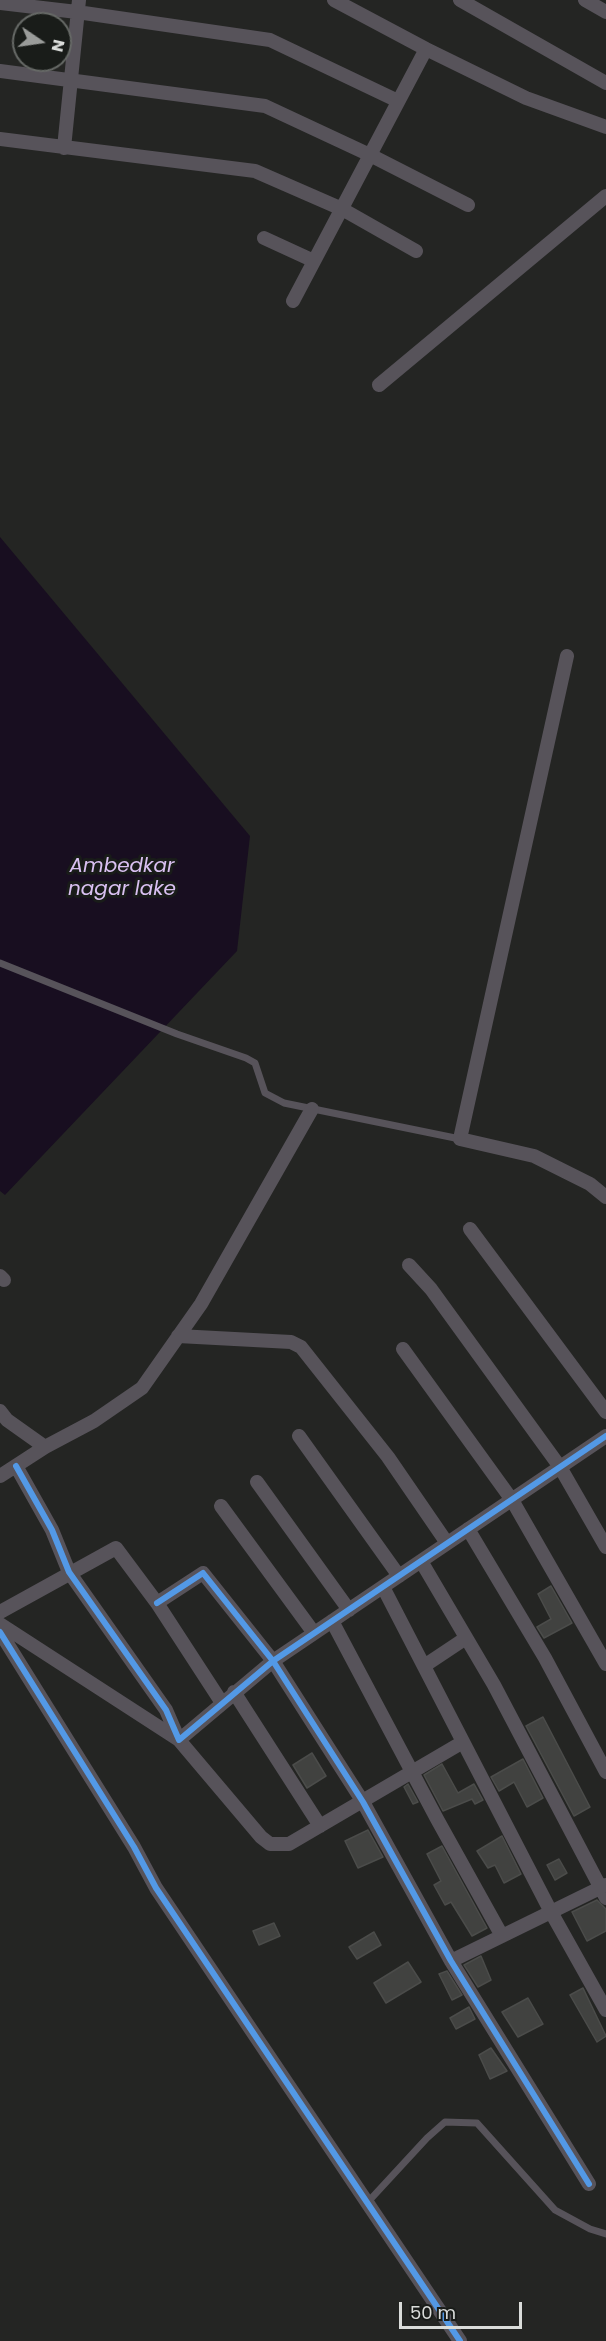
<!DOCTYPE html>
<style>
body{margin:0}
#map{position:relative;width:606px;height:2341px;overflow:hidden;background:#242523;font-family:Poppins,sans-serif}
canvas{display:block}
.north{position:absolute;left:12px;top:12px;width:60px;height:60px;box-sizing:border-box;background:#191c19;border:2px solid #666966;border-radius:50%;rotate:103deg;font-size:16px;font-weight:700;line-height:24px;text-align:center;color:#dadcda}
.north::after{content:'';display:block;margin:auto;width:21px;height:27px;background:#9a9c9a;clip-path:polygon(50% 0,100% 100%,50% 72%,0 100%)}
.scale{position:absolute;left:399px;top:2302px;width:123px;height:27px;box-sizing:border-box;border:3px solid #dadcda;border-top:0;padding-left:8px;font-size:18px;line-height:21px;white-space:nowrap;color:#dadcda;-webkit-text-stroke:4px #191c19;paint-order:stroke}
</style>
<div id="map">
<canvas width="606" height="2341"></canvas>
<div class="north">N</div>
<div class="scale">50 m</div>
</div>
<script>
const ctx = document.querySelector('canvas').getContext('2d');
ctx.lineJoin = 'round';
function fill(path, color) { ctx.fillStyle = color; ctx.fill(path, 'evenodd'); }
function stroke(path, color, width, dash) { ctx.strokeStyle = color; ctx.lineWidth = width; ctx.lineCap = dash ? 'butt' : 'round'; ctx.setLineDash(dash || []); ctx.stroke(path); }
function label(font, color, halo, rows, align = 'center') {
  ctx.font = font + ' Poppins,sans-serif'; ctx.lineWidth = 6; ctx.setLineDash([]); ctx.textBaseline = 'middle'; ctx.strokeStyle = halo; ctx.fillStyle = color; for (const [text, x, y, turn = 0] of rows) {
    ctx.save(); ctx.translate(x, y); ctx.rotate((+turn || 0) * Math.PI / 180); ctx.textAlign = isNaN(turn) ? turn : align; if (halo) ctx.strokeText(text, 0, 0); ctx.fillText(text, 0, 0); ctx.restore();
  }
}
fill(new Path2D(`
 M0,537L250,836L237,951L5,1195L0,1191Z`), '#180e20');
const building = new Path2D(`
 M551,1586L572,1623L544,1638L537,1627L551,1619L538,1594Z
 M543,1717L590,1807L574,1816L526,1726Z
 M312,1753L326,1776L307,1788L293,1765Z
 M523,1759L543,1798L527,1807L514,1782L499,1791L491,1777Z
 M442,1764L458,1793L474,1784L483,1800L475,1804L472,1799L443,1811L424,1775Z
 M408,1784L418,1802L413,1804L404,1787Z
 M368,1830L383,1857L358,1868L345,1841Z
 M502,1836L521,1874L504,1883L495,1865L488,1868L477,1851Z
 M442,1846L487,1928L472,1936L451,1902L445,1905L434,1885L441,1881L427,1854Z
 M559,1859L567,1873L555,1880L547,1865Z
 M597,1900L606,1909V1931L587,1941L572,1912Z
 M274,1923L280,1936L259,1945L253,1931Z
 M374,1932L381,1945L357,1959L349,1947Z
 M481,1956L491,1980L478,1987L464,1965Z
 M408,1962L421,1982L386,2003L374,1983Z
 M447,1971L462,1995L452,2000L439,1974Z
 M583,1988L606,2036L597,2042L570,1995Z
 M528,1998L543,2024L518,2037L502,2012Z
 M469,2007L475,2019L456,2029L450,2018Z
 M491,2048L507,2071L490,2079L479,2055Z`);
fill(building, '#414240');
stroke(building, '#4b4c4a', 1.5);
stroke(new Path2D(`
 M0,963L177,1034L246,1058L255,1063L265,1093L284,1103L460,1139
 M367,2203L427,2138L445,2122L477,2123L555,2210L590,2229L606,2234`), '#57535a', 7);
stroke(new Path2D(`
 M334,0L426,49L526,98L606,127
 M460,0L606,83
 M585,0L606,12
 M0,3L77,12L270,40L398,101
 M0,71L265,106L370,155L468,205
 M0,139L255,171L342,209L416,251
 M64,148L79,0
 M264,238L314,261
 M293,301L426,49
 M379,385L606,196
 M567,656L460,1139L534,1156L590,1184L606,1197
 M470,1229L606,1412
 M409,1265L431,1289L560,1467L606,1547
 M0,1276L4,1280
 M178,1336L291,1342L301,1347L388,1457L447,1543
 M403,1349L512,1500L606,1664
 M0,1411L7,1420L45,1447L0,1476
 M299,1436L399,1576
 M45,1447L94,1421L142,1388L201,1304L312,1109
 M16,1466L52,1530L69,1572L166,1710L179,1740L273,1661L606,1436
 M257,1482L349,1610
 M221,1506L314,1633
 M468,1529L545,1658L606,1772
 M421,1561L494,1685L606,1898
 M383,1587L551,1912L606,2010
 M157,1603L203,1573L273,1661L363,1802L451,1961L589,2184
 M0,1612L116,1548L157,1603L222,1703
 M332,1621L437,1819L502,1936
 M0,1624L179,1740L261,1837L270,1844H289L463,1742
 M0,1632L134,1847L156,1888L460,2341
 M424,1666L466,1638
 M234,1692L320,1826
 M451,1961L606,1885`), '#57535a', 14);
stroke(new Path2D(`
 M16,1466L52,1530L69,1572L166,1710L179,1740L273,1661L606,1436
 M157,1603L203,1573L273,1661L363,1802L451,1961L589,2184
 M0,1632L134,1847L156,1888L460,2341`), '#5399e6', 6);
label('italic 20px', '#d9c0f1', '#191c19', [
 ["Ambedkar",122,867],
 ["nagar lake",122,890]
]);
</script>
